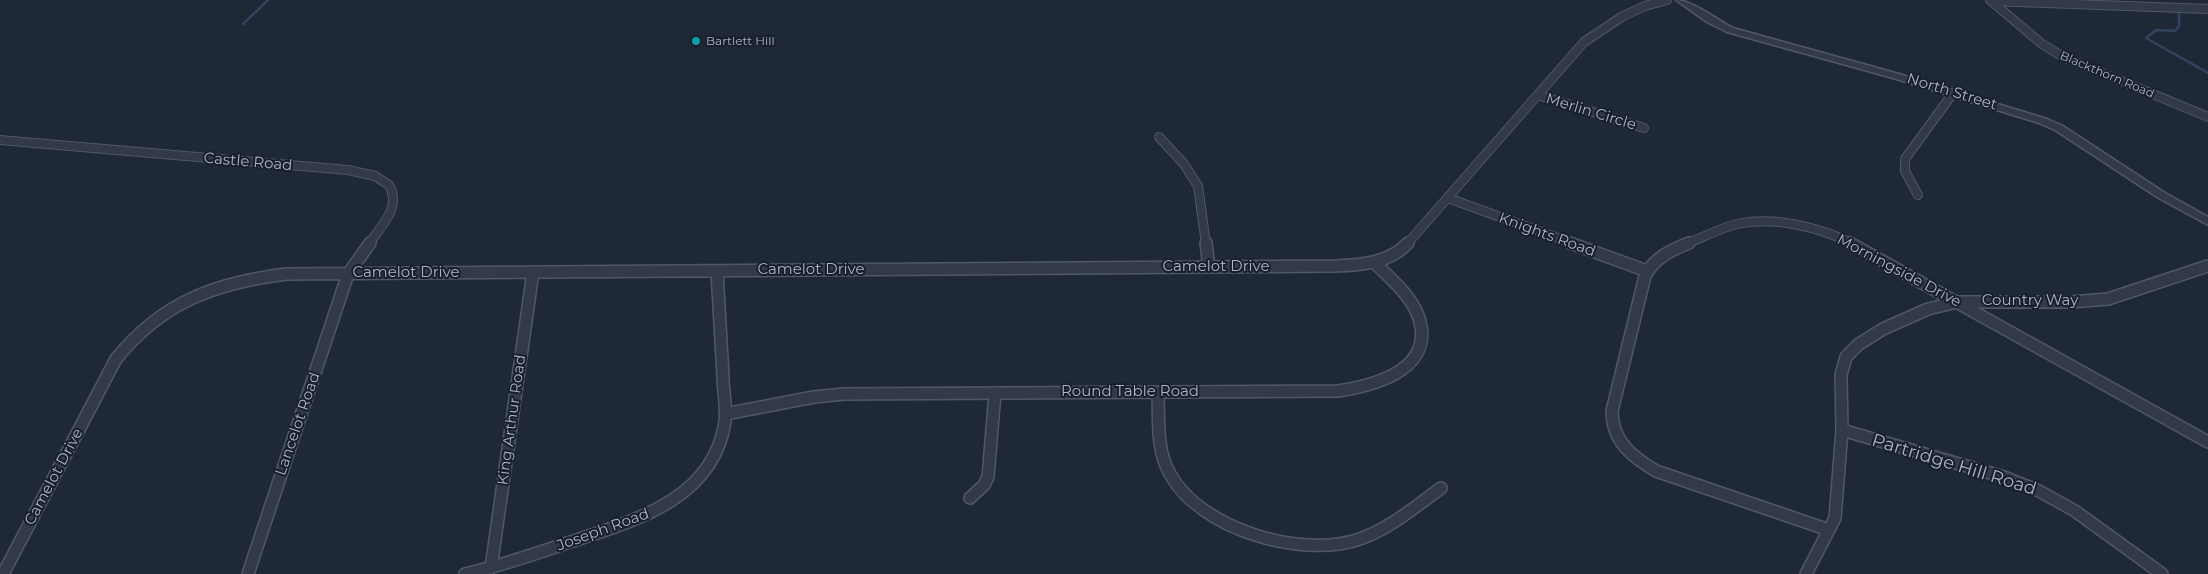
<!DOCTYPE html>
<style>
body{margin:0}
canvas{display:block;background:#1f2837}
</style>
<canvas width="2208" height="574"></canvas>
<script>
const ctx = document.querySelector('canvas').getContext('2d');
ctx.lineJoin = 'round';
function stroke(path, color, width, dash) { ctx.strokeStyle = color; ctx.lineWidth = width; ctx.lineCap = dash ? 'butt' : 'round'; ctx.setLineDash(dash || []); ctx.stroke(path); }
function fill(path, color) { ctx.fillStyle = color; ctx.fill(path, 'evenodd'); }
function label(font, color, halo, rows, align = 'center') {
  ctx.font = font + ' Montserrat,sans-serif'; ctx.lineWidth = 4; ctx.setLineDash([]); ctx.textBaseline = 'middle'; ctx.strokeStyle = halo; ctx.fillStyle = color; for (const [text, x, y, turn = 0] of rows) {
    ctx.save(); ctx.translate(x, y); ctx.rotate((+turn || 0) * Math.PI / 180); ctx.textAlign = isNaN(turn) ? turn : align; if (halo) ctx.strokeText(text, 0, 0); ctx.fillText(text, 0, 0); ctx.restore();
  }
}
stroke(new Path2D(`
 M2179,10V26L2175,31L2156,30L2146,38L2208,73
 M243,24L268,0`), '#32435f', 2.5);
const minorFar1 = new Path2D(`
 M1990,0L2042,44L2063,57L2208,117
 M1991,1L2208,9
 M1538,95L1644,128
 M1159,137L1184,164L1198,186L1206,244
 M0,140L348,170L375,176L389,185C402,207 381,226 369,244
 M1918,195L1905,171V159L1953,93
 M1448,198L1574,244
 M1407,244L1584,42L1623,16L1645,6L1667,0
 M1686,244C1702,238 1720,228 1737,224C1773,216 1820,227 1853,244`);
const minor = new Path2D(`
 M1206,243L1209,267
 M1570,243L1647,271
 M1689,243C1671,250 1654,258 1645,276L1612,411C1612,441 1632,457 1656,471L1829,530
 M1850,243L2208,442
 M1158,392C1159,419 1156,450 1170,474C1200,529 1299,558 1357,540C1388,530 1415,507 1441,488
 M725,414L814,397L844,394L1338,391C1379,385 1439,367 1417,313C1409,294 1390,278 1375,263
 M1842,430L2004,477L2039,491L2075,511L2162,574
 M970,498L984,485L988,477L995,393
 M491,568L533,272
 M3,574L116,359C162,302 215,283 286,274L1336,266C1361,265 1390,263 1408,243
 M248,574L348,274L370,243
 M465,574C501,566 535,554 570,542C634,521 713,500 725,422C727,408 723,391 723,377C721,342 719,306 717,271
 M1806,574L1835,518L1842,430L1841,375L1846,357L1859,344L1883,329L1928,309L1957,302H2070L2108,299L2208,266`);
const tertiary = new Path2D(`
 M1676,0C1692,0 1717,20 1733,28L1899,74L2047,119L2063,126L2165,193L2208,217V225L2157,197L2055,130L2039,123L1893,78L1727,32L1707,22Z`);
stroke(minorFar1, '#505765', 10);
stroke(minor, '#505765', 14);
stroke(tertiary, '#505765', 3);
stroke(minorFar1, '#323a47', 8);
stroke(minor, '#323a47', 11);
fill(tertiary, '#323a47');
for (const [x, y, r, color] of [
 [696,41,5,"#0f9aa8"]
]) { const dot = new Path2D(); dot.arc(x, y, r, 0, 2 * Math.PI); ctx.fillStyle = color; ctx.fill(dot); stroke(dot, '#181f2c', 2); }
label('12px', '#acb4c4', '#181f2c', [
 ["Bartlett Hill",706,41]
], 'left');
label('12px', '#acb4c4', '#181f2c', [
 ["Blackthorn Road",2107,75,23]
]);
label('15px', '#acb4c4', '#181f2c', [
 ["North Street",1952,92,17],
 ["Merlin Circle",1591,112,17],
 ["Castle Road",248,162,5],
 ["Knights Road",1547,235,20],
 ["Camelot Drive",1216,267],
 ["Camelot Drive",811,270],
 ["Morningside Drive",1899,271,28],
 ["Camelot Drive",406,273],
 ["Country Way",2030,301],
 ["Round Table Road",1130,392],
 ["King Arthur Road",512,420,-82],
 ["Lancelot Road",298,424,-71],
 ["Camelot Drive",54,477,-62],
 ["Joseph Road",603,530,-20]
]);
label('18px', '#acb4c4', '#181f2c', [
 ["Partridge Hill Road",1954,465,17]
]);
</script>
